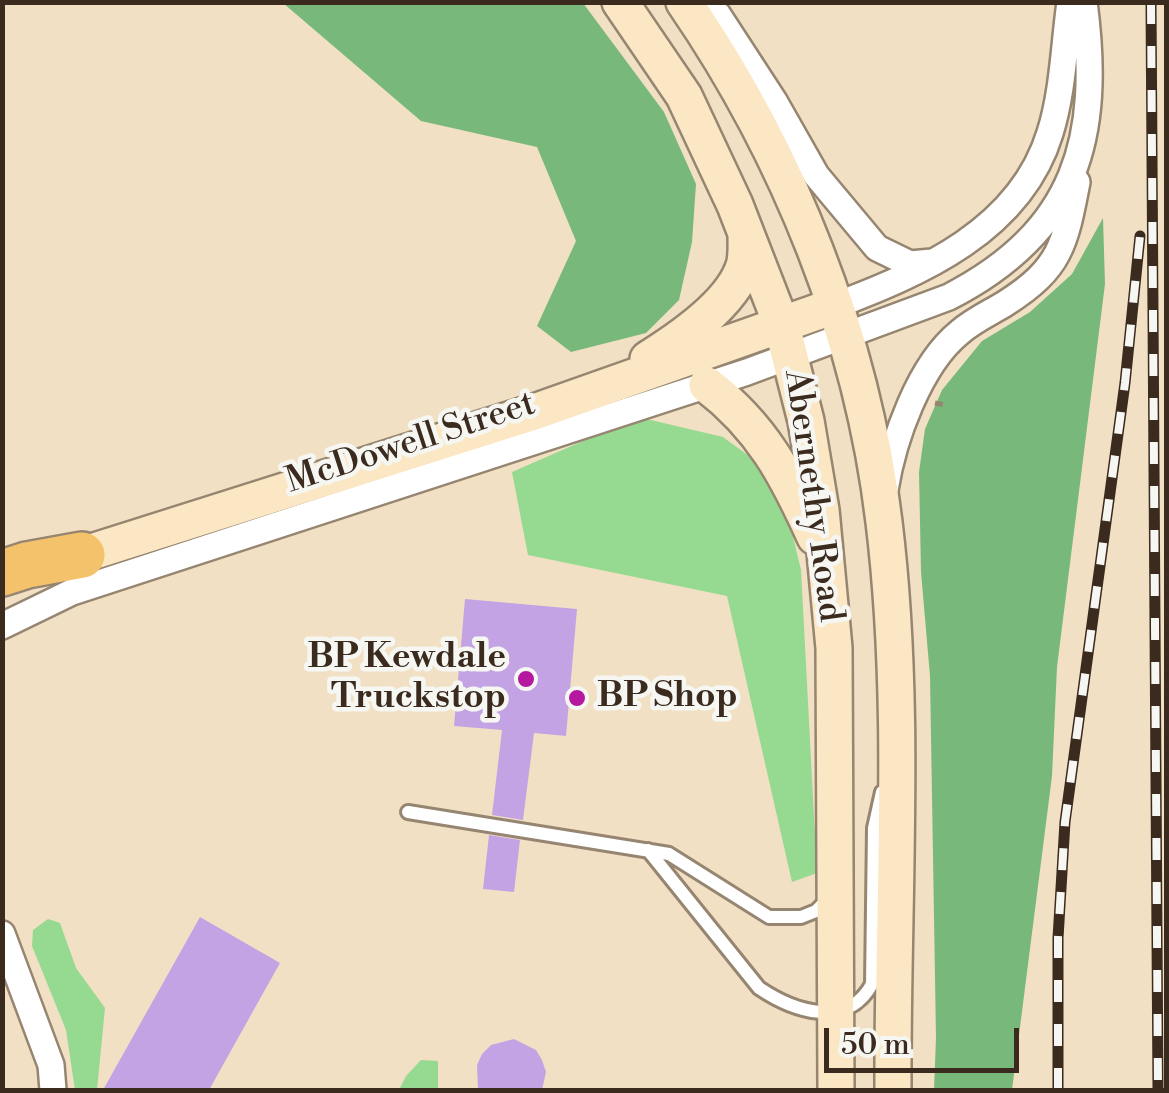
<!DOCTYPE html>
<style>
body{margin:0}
#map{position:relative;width:1169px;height:1093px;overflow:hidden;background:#f1e0c3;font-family:"Libre Bodoni",serif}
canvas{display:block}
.frame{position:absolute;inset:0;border:5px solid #3b2a1e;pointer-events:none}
.scale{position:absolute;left:824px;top:1028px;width:195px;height:45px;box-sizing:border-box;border:5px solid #3b2a1e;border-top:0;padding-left:12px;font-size:30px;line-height:35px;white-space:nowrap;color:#3b2a1e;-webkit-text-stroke:8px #f6f6f2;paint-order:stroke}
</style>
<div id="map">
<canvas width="1169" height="1093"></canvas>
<div class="frame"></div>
<div class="scale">50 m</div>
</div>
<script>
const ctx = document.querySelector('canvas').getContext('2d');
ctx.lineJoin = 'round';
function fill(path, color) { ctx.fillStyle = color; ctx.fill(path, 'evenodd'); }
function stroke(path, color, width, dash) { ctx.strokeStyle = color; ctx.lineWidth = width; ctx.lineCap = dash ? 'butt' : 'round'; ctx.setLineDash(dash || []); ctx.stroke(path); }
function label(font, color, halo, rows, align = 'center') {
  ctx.font = font + ' "Libre Bodoni",serif'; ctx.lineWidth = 9; ctx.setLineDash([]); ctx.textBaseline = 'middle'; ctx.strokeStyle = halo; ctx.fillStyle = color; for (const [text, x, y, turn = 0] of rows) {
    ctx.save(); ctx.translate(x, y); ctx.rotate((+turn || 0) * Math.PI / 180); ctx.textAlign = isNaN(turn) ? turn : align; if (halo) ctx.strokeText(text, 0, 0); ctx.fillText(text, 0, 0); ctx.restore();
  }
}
fill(new Path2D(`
 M638,417L723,437L749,456L785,503L801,570L817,873L792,882L727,596L528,555L512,472Z
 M48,919L60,923L76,968L105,1008L97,1090H75L66,1030L32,946L33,930Z
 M421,1060L438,1061V1090H399L406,1076Z`), '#96d991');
fill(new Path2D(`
 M283,3H583L664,112L696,184L692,242L679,300L646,333L571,352L537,326L576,241L537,147L421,121Z
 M1103,218L1105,284L1057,667L1052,776L1012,1090H934L936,1038L930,676L921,572L919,472L925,429L942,390L982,341L1030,312L1072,274Z`), '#78b97b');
fill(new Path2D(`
 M465,599L577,609L566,736L534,733L523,820L492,815L502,730L454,726Z
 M489,835L520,840L514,892L483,889Z
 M200,917L280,963L209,1090H103Z
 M514,1039L536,1050L542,1060L546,1072L542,1090H478L477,1065L482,1054L491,1045Z`), '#c4a3e4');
const service = new Path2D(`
 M408,812L669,854L769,917H801L816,911L827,900
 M648,850L759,988C793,1011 847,1030 872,984L874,828L882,792`);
const minor = new Path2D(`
 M704,2L718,15L774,101L816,175L877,248L910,264L932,262
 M834,306C921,273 1020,231 1050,133C1063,92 1064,45 1070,2
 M885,490C893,440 919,365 960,332C974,320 990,313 1006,303C1061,268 1065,244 1077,182
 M2,626L72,592L747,372L949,297C1077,231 1102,138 1084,2
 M2,934L51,1065L53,1090`);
const secondary = new Path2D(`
 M620,2L684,96L735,205L782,326L806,421L821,510L834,648L836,1090
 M684,2C789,155 862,337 884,522C907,709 892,902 893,1090
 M648,359C680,339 732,304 744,266C747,256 746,244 746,234
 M707,385C762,427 787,475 815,537
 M82,555L537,411L834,306`);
const motorway = new Path2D(`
 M2,573L27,565L82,555`);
stroke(service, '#968570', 18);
stroke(minor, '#968570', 30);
stroke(secondary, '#968570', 40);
stroke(motorway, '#968570', 50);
stroke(new Path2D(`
 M935,403L949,406`), '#968570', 5, [8, 8]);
stroke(service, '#fff', 12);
stroke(minor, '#fff', 25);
stroke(secondary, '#fbe7c3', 35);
stroke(motorway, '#f4c26a', 45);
const rail = new Path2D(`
 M1151,2L1158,1090
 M1058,1090V938L1065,822L1125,383L1140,236`);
stroke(rail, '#3b2a1e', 11);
stroke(rail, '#f6f6f2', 8, [22]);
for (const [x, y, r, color] of [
 [526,679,10,"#b5179e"],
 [577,698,10,"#b5179e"]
]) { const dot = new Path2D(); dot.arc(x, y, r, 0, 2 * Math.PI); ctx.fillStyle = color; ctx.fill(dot); stroke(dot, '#f6f6f2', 4); }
label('35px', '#3b2a1e', '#f6f6f2', [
 ["McDowell Street",411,444,-18],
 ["Abernethy Road",812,496,82]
]);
label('bold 35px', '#3b2a1e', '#f6f6f2', [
 ["BP Kewdale",506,659],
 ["Truckstop",506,699],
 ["BP Shop",597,698,"left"]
], 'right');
</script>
